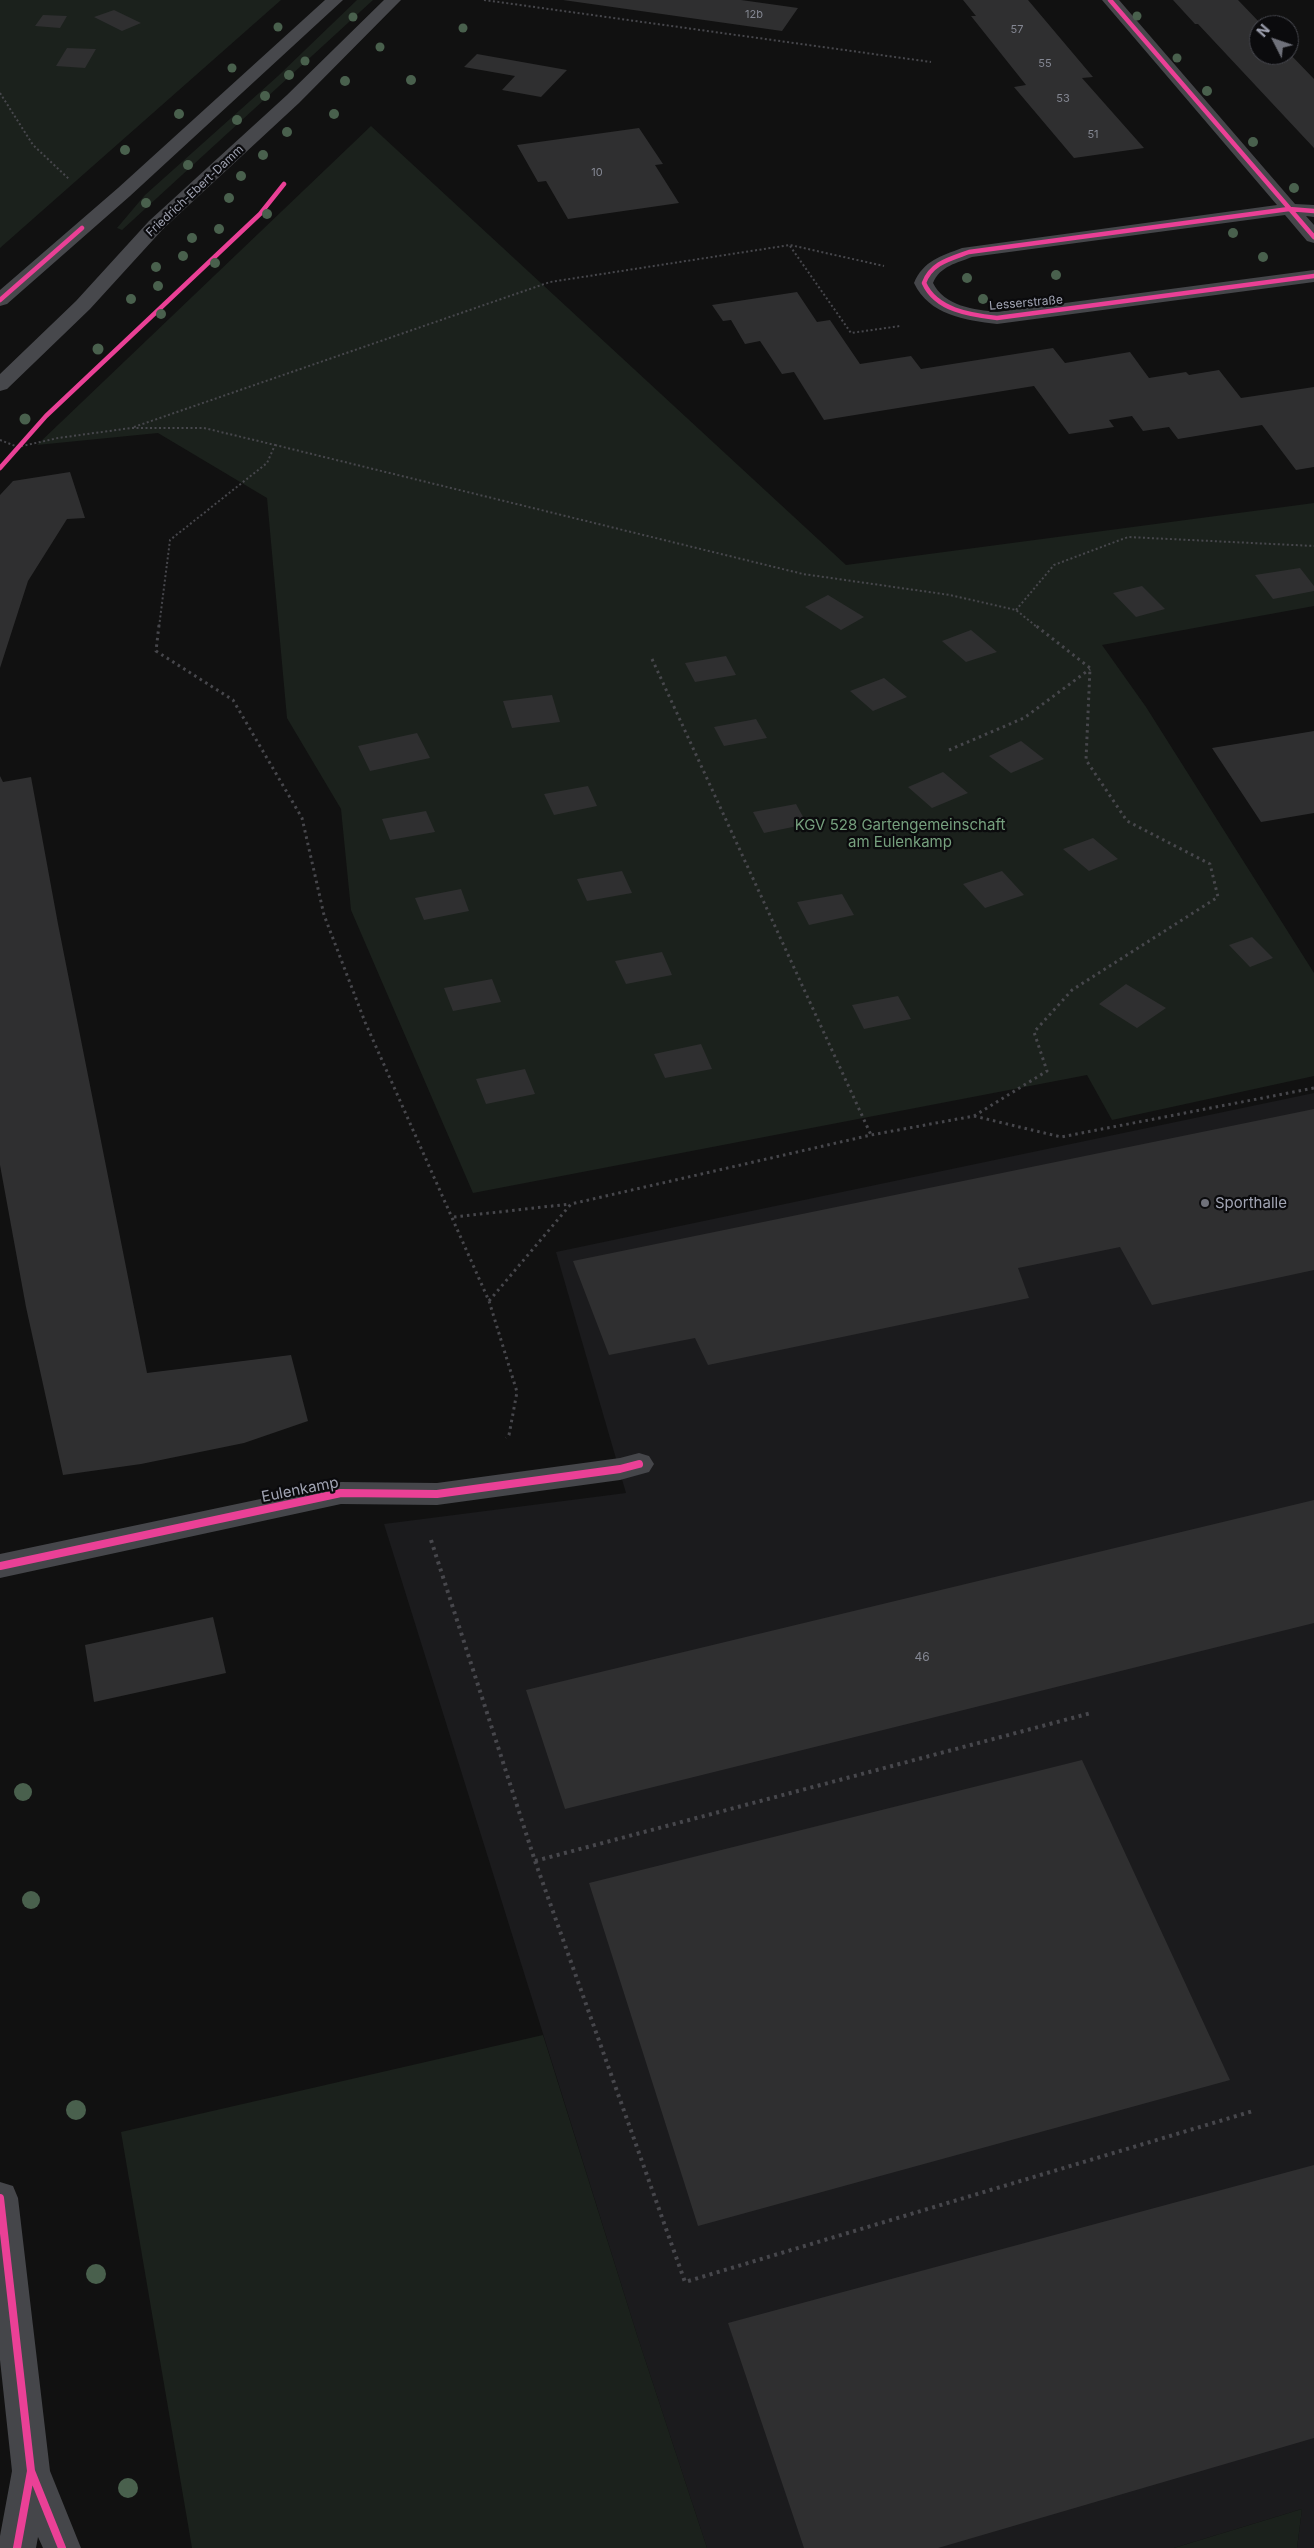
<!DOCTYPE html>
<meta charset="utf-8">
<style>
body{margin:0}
#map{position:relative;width:1314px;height:2548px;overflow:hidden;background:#111;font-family:Inter,sans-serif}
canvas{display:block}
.north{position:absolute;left:1249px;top:15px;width:50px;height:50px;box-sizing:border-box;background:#0b0b0d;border:1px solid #47484f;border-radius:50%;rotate:311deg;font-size:14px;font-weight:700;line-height:20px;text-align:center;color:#a1a4b3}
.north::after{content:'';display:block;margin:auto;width:18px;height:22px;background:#6f717a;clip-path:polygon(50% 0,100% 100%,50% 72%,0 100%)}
</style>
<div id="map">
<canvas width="1314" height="2548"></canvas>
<div class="north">N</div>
</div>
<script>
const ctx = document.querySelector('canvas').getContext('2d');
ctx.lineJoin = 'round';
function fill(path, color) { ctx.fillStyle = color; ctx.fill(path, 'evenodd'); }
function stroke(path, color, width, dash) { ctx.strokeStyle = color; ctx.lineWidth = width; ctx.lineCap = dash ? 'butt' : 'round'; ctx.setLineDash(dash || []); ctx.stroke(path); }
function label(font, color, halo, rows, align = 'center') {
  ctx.font = font + ' Inter,sans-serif'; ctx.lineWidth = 4.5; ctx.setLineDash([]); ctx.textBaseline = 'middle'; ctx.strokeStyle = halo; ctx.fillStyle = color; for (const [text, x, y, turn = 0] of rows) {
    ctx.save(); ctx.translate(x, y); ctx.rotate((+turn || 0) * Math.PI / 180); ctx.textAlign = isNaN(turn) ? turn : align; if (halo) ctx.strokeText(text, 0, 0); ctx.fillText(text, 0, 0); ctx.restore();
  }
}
fill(new Path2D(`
 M1314,1093V2548H1297L1302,2509L1174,2548H707L637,2335L384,1524L626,1493L556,1252Z`), '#1b1b1d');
fill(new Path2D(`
 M0,0H281L0,248Z
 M357,0H373L122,230L117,228L145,195L278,76Z
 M371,126L846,565L1314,503V606L1102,645L1146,707L1314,973V1076L1112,1120L1087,1075L473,1193L351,910L341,809L287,718L267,498L158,433L37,445Z
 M543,2035L637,2335L707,2548H192L121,2132Z
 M1302,2509L1297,2548H1174Z`), '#1b211c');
fill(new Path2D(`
 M563,0H741L798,8L782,31Z
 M963,0H1028L1093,77L1082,78L1144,148L1074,158L1014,87L1026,85L971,16H976Z
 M1173,0H1238L1262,25H1259V55L1289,53L1314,79V148L1198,24H1195Z
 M114,10L141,23L122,31L94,17Z
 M43,15L67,16L60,28L35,26Z
 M67,48L96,49L85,68L56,66Z
 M477,54L567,70L541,97L502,90L515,76L464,67Z
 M639,128L663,164L655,165L679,203L568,219L546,181L538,182L517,145Z
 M797,292L817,322L830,320L860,364L911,356L921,369L1053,348L1065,363L1130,352L1149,378L1186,372L1189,375L1219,370L1241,398L1314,387V467L1296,470L1262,425L1178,439L1169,427L1143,431L1132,416L1109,420L1114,427L1069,434L1034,386L824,420L794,372L782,374L760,341L745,344L731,320L723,321L712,305Z
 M70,472L85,518L67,519L28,581L0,668V495L13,481Z
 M1300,568L1314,586V591L1273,599L1255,575Z
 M1142,586L1165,609L1136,617L1113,593Z
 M828,595L864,617L841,630L805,607Z
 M971,630L997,652L966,662L942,641Z
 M726,656L736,675L695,682L685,663Z
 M884,678L907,697L873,711L850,691Z
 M552,695L560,722L512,728L503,701Z
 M756,719L767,738L724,746L714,727Z
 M1314,731V813L1261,822L1212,748Z
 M417,733L430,758L370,771L358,746Z
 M1021,741L1044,759L1011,773L989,756Z
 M943,772L968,793L932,808L908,787Z
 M0,776L3,782L31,777L58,924L147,1373L291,1355L308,1421L244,1443L141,1464L63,1475L26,1307L0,1165Z
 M588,786L597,806L554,815L544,794Z
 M796,804L807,824L764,833L753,812Z
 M426,811L435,832L390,840L382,819Z
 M1093,838L1118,859L1089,871L1063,849Z
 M622,871L632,893L587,901L577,879Z
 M1002,871L1024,895L985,908L963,884Z
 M461,889L469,911L424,920L415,898Z
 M842,894L854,915L809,925L797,902Z
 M1252,937L1273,958L1250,967L1229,945Z
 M662,952L672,975L626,984L615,961Z
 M492,979L501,1002L453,1011L444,988Z
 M1126,984L1166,1008L1137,1028L1099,1004Z
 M898,996L911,1019L864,1029L852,1005Z
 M701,1044L712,1069L665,1078L654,1054Z
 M525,1069L535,1094L486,1104L476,1079Z
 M1314,1109V1270L1152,1305L1120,1247L1018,1268L1029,1298L708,1365L695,1338L609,1355L573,1261Z
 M1314,1500V1623L565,1809L526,1690Z
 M213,1617L226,1673L94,1702L85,1645Z
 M1082,1760L1230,2080L698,2226L589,1883Z
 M1314,2165V2438L938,2548H804L728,2323Z`), '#2f2f30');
stroke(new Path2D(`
 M484,0L931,62
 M0,93L33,145L70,180
 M790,246L851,333L900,326
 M134,427L550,282L790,245L884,266
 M0,440L18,447L58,438L131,428H204L275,445L267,463L170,540L159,627
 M275,445L803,574L950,595L1016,610L1037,627
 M1016,610L1054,565L1128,537L1314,546`), '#47474c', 2, [2, 2.5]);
stroke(new Path2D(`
 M159,625L156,651L233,700L302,818L324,915L365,1022L489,1301L517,1392L509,1435L506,1438
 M652,659L871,1135
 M949,750L1024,718L1090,669
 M974,1116L1061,1137L1314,1088
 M454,1217L570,1204
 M489,1301L571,1204L871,1135L974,1116L1047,1071L1034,1032L1072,990L1218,897L1210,864L1127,821L1086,760L1090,668L1035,625`), '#47474c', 3, [2.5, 4]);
stroke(new Path2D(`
 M431,1540L535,1861L685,2282L1253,2111
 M535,1861L1091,1713`), '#47474c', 4, [3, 4.5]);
fill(new Path2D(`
 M1102,0H1119L1295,204L1314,205V217L1306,216L1314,225V243L1307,241L1285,215L972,257C957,263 940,266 933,283C944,306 975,310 997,312L1314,270V282L997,324C965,320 929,315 914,283C923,261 941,256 962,248L1277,205Z
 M639,1453L649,1456L654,1464L649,1472L620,1480L437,1505L341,1504L0,1578V1554L341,1482L437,1483L620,1458Z
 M0,2182L13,2186L18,2198L50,2471L81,2548H43L38,2537L36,2548H0V2536L12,2471L0,2360Z`), '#45464a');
fill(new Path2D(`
 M325,0H343L130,196L7,304L0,306V290L118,188Z
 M384,0H401L299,103L163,229L90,309L7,389L0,391V374L76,301L149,221L287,95Z`), '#47484c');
stroke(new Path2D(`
 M1110,0L1314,237
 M1314,211L1289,209L969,252C950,259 931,263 924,283C936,310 970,315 997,318L1314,276
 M0,300L82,228
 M0,468L46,416L260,214L284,184`), '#ea4096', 4.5);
stroke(new Path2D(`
 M0,1566L341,1493L437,1494L620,1469L639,1464
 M0,2198L31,2471L62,2548
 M17,2548L31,2471`), '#ea4096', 8);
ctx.fillStyle = '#49604d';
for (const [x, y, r] of [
 [1137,16,4.5],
 [353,17,4.5],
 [278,27,4.5],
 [463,28,4.5],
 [380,47,4.5],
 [1177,58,4.5],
 [305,61,4.5],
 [232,68,4.5],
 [289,75,5],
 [411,80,5],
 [345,81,5],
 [1207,91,5],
 [265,96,5],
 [179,114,5],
 [334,114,5],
 [237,120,5],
 [287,132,5],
 [1253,142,5],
 [125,150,5],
 [263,155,5],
 [188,165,5],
 [241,176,5],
 [1294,188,5],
 [229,198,5],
 [146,203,5],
 [267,214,5],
 [219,229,5],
 [1233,233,5],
 [192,238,5],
 [183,256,5],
 [1263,257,5],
 [215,263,5],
 [156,267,5],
 [1056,275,5],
 [967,278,5],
 [158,286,5],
 [131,299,5],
 [983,299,5],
 [161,314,5],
 [98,349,5.5],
 [25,419,5.5],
 [23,1792,9],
 [31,1900,9],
 [76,2110,10],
 [96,2274,10],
 [128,2488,10]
]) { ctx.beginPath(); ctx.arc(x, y, r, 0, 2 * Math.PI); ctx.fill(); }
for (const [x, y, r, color] of [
 [1205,1203,5,"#6f717a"]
]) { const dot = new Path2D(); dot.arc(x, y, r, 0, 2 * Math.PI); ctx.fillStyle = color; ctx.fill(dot); stroke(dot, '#0b0b0d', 2); }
label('11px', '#848792', null, [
 ["12b",754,15],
 ["57",1017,30],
 ["55",1045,64],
 ["53",1063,99],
 ["51",1093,135],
 ["10",597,173]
]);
label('12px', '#a1a4b3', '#0b0b0d', [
 ["Friedrich-Ebert-Damm",195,191,-43],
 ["Lesserstraße",1026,303,-5]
]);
label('12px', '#848792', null, [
 ["46",922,1657]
]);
label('15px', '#76a07e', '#0b0b0d', [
 ["KGV 528 Gartengemeinschaft",900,825],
 ["am Eulenkamp",900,842]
]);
label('15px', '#a1a4b3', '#0b0b0d', [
 ["Sporthalle",1215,1203]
], 'left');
label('15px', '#a1a4b3', '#0b0b0d', [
 ["Eulenkamp",300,1490,-11]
]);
</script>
